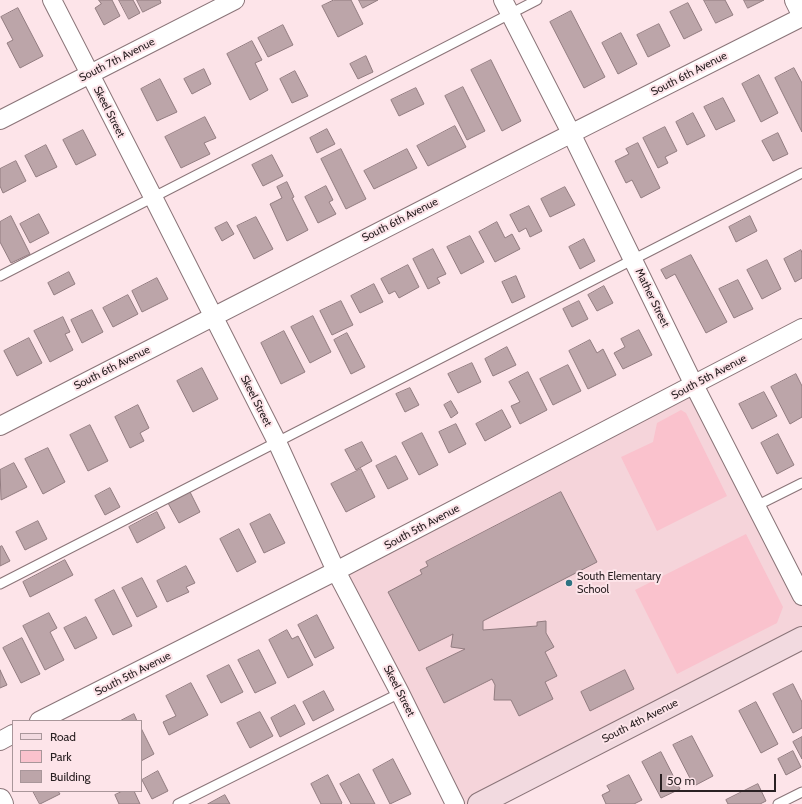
<!DOCTYPE html>
<style>
body{margin:0}
#map{position:relative;width:802px;height:804px;overflow:hidden;background:#fde4e9;font-family:Cabin,sans-serif}
canvas{display:block}
.legend{position:absolute;left:12px;top:720px;width:130px;height:72px;box-sizing:border-box;background:#fde4e9;border:1px solid #a9969a;margin:0;padding:5px 7px;list-style:none;font-size:12px;color:#2a2123}
.legend li{display:flex;align-items:center;gap:8px;height:20px}
.legend b{width:20px;border:1px solid #a9969a}
.scale{position:absolute;left:660px;top:774px;width:116px;height:18px;box-sizing:border-box;border:2px solid #2a2123;border-top:0;padding-left:5px;font-size:12px;line-height:14px;white-space:nowrap;color:#2a2123;-webkit-text-stroke:3px #fde4e9;paint-order:stroke}
</style>
<div id="map">
<canvas width="802" height="804"></canvas>
<ul class="legend">
<li><b style="height:5px;background:#f2dae0"></b>Road</li>
<li><b style="height:11px;background:#fac2cd"></b>Park</li>
<li><b style="height:11px;background:#bca5a9"></b>Building</li>
</ul>
<div class="scale">50 m</div>
</div>
<script>
const ctx = document.querySelector('canvas').getContext('2d');
ctx.lineJoin = 'round';
function fill(path, color) { ctx.fillStyle = color; ctx.fill(path, 'evenodd'); }
function stroke(path, color, width, dash) { ctx.strokeStyle = color; ctx.lineWidth = width; ctx.lineCap = dash ? 'butt' : 'round'; ctx.setLineDash(dash || []); ctx.stroke(path); }
function label(font, color, halo, rows, align = 'center') {
  ctx.font = font + ' Cabin,sans-serif'; ctx.lineWidth = 4; ctx.setLineDash([]); ctx.textBaseline = 'middle'; ctx.strokeStyle = halo; ctx.fillStyle = color; for (const [text, x, y, turn = 0] of rows) {
    ctx.save(); ctx.translate(x, y); ctx.rotate((+turn || 0) * Math.PI / 180); ctx.textAlign = isNaN(turn) ? turn : align; if (halo) ctx.strokeText(text, 0, 0); ctx.fillText(text, 0, 0); ctx.restore();
  }
}
fill(new Path2D(`
 M693,382L802,596V636L474,804H455L335,569Z`), '#f5d4da');
fill(new Path2D(`
 M681,410L686,413L727,496L657,531L621,457L653,442L657,423Z
 M746,534L783,607L777,623L677,674L635,590Z`), '#fac2cd');
const building = new Path2D(`
 M99,0H112L120,16L104,25L95,8L101,4Z
 M119,0H133L140,13L129,19Z
 M137,0H160L161,3L143,12Z
 M334,0H351L363,24L338,37L322,6Z
 M359,0H378L363,8Z
 M704,0H725L733,15L716,23Z
 M744,0H764L748,8Z
 M688,3L702,30L684,39L670,12Z
 M18,8L43,56L20,68L7,43L13,40L1,17Z
 M571,11L605,77L584,88L550,22Z
 M659,24L670,46L648,57L637,35Z
 M283,25L293,45L268,57L258,38Z
 M621,33L637,64L618,74L602,43Z
 M252,41L262,60L255,63L268,90L250,100L227,54Z
 M366,56L373,72L358,79L350,64Z
 M491,60L521,121L502,131L471,70Z
 M794,68L802,83V132L775,78Z
 M204,69L211,84L192,94L184,79Z
 M295,71L308,96L292,103L280,79Z
 M759,75L778,113L761,122L742,84Z
 M160,79L177,112L157,121L141,89Z
 M463,87L485,131L467,140L445,96Z
 M416,88L424,104L399,116L391,100Z
 M723,98L735,121L716,130L704,107Z
 M693,113L705,136L687,145L676,122Z
 M205,117L216,138L204,143L210,154L181,168L165,137Z
 M455,126L466,147L428,166L417,146Z
 M665,127L677,151L665,157L668,163L658,168L643,138Z
 M327,129L335,144L317,153L310,138Z
 M83,130L96,155L76,165L63,140Z
 M778,133L788,154L773,161L762,141Z
 M638,143L660,188L641,198L632,180L626,183L615,161L629,154L626,149Z
 M46,145L57,167L36,177L25,156Z
 M341,149L366,199L346,209L321,159Z
 M407,149L417,168L374,189L364,171Z
 M272,155L283,176L263,186L252,165Z
 M16,161L26,181L3,193L0,186V169Z
 M287,182L294,197L292,198L308,230L287,241L270,204L282,198L277,187Z
 M326,186L333,200L329,202L336,214L318,223L305,197Z
 M565,187L575,205L550,217L541,199Z
 M529,206L542,231L530,237L526,228L519,232L510,215Z
 M39,214L49,233L30,243L20,224Z
 M11,216L30,254L11,263L0,242V222Z
 M750,216L757,231L736,242L729,227Z
 M256,217L273,249L254,259L237,226Z
 M227,222L234,234L222,241L215,228Z
 M497,222L505,238L512,234L520,249L495,262L479,232Z
 M470,236L484,262L461,274L447,247Z
 M584,239L595,261L580,269L569,247Z
 M433,249L446,274L437,278L440,283L428,289L413,259Z
 M801,250L802,253V278L795,282L784,259Z
 M691,255L727,322L706,333L675,274L666,279L661,270Z
 M767,260L781,289L762,299L747,270Z
 M408,265L419,287L399,298L395,291L389,294L381,279Z
 M69,272L75,284L54,295L48,283Z
 M516,276L525,297L512,303L502,282Z
 M157,278L168,299L142,312L132,291Z
 M738,280L753,309L734,318L719,289Z
 M374,284L383,302L360,313L351,296Z
 M604,286L613,303L597,311L588,295Z
 M128,295L138,314L113,327L103,308Z
 M341,301L353,325L332,335L320,311Z
 M579,301L588,319L572,327L563,309Z
 M92,310L103,332L82,343L71,320Z
 M313,316L331,352L310,363L291,327Z
 M63,317L70,332L65,334L73,350L50,362L34,331Z
 M639,330L652,355L623,369L614,353L625,347L621,339Z
 M284,331L305,372L281,384L261,343Z
 M347,333L365,367L351,374L334,340Z
 M29,338L42,363L17,376L4,351Z
 M590,340L597,353L603,349L616,375L588,389L569,351Z
 M507,347L516,365L493,376L485,359Z
 M472,363L481,382L458,393L448,374Z
 M568,365L581,391L553,405L540,379Z
 M202,368L218,399L193,412L177,381Z
 M528,372L547,410L520,424L511,406L520,402L509,382Z
 M796,374L802,386V417L790,424L771,387Z
 M410,388L419,405L405,412L396,394Z
 M764,392L777,416L752,429L739,404Z
 M451,401L458,413L451,418L444,405Z
 M138,405L149,428L140,433L144,441L130,448L115,417Z
 M502,410L511,427L485,441L476,424Z
 M456,424L466,444L449,453L439,432Z
 M90,425L108,461L88,471L70,435Z
 M422,433L438,465L419,475L402,443Z
 M778,434L794,465L777,474L761,443Z
 M362,442L372,461L356,470L345,450Z
 M48,448L65,482L43,494L25,459Z
 M396,456L408,479L388,489L376,466Z
 M14,463L27,487L1,500L0,470Z
 M361,469L375,497L346,512L331,484Z
 M110,488L120,507L105,515L95,496Z
 M190,492L200,512L179,523L168,503Z
 M561,492L597,562L483,621V630L537,626V622L546,621V633L554,647L545,652L557,676L545,682L553,699L519,716L511,700H494L495,685L492,679L444,703L426,668L465,649L451,647L453,634L419,651L388,592L422,574L420,570L428,566L426,562Z
 M157,512L165,528L137,543L129,527Z
 M270,514L285,543L264,553L250,524Z
 M38,521L47,539L25,550L16,532Z
 M239,529L256,562L237,572L220,539Z
 M2,546L10,561L0,566V547Z
 M65,560L73,575L30,597L23,582Z
 M186,566L195,583L186,587L189,592L167,602L157,581Z
 M142,578L157,607L137,617L122,588Z
 M114,590L132,626L113,635L95,600Z
 M49,613L57,628L50,632L64,660L45,670L23,626Z
 M317,615L334,648L315,658L298,625Z
 M86,617L97,638L75,649L64,628Z
 M287,630L292,639L298,636L313,665L288,678L269,640Z
 M22,638L40,674L21,683L3,648Z
 M259,650L276,683L255,693L238,660Z
 M229,665L243,692L221,703L207,676Z
 M0,670L7,685L0,688Z
 M625,670L634,689L590,711L581,692Z
 M191,683L208,715L169,735L163,722L176,716L166,696Z
 M793,684L802,702V728L793,733L773,694Z
 M324,691L334,710L313,721L303,702Z
 M756,702L778,744L761,753L739,711Z
 M295,705L305,724L280,737L271,718Z
 M260,712L273,736L250,748L237,723Z
 M134,714L137,721H120Z
 M141,728L154,754L141,761Z
 M692,736L713,776L694,786L673,745Z
 M802,737V759L793,742Z
 M793,751L801,767L786,775L778,759Z
 M661,752L680,789L661,798L642,762Z
 M393,759L411,794L390,804L373,770Z
 M158,771L168,791L152,799L142,780Z
 M359,774L375,804H351L340,784Z
 M328,775L342,803L341,804H321L311,784Z
 M629,775L642,800L634,804H606L602,795L610,791L607,786Z
 M758,784L766,801L760,804H728L726,800Z
 M33,791H58L60,794L40,804Z
 M123,791H134L140,804H119L115,795Z
 M225,795L230,804H208Z`);
fill(building, '#bca5a9');
stroke(building, '#927c80', 1);
const service = new Path2D(`
 M0,276L537,0
 M756,506L802,483
 M0,584L802,173
 M178,804L400,693
 M778,804L802,792`);
const minor = new Path2D(`
 M52,0L153,197L277,442L336,571L400,693L455,804
 M503,0L571,133L694,385L802,596
 M0,120L235,0
 M0,426C266,288 534,152 802,17
 M39,721L336,571L802,328
 M0,741L13,734`);
const tertiary = new Path2D(`
 M796,0L802,12
 M0,800L2,804`);
const secondary = new Path2D(`
 M479,804L802,638`);
stroke(service, '#8a7478', 11);
stroke(minor, '#8a7478', 20);
stroke(tertiary, '#8a7478', 24);
stroke(secondary, '#8a7478', 24);
stroke(service, '#fff', 9);
stroke(minor, '#fff', 18);
stroke(tertiary, '#fff', 22);
stroke(secondary, '#f2dae0', 22);
for (const [x, y, r, color] of [
 [569,583,4,"#2e7382"]
]) { const dot = new Path2D(); dot.arc(x, y, r, 0, 2 * Math.PI); ctx.fillStyle = color; ctx.fill(dot); stroke(dot, '#fde4e9', 1.5); }
label('11px', '#2a2123', '#fde4e9', [
 ["South 7th Avenue",117,60,-27],
 ["South 6th Avenue",689,74,-27],
 ["Skeel Street",109,112,63],
 ["South 6th Avenue",400,220,-27],
 ["Mather Street",652,298,64],
 ["South 6th Avenue",112,368,-27],
 ["South 5th Avenue",709,377,-28],
 ["Skeel Street",256,401,63],
 ["South 5th Avenue",422,527,-28],
 ["South 5th Avenue",133,674,-27],
 ["Skeel Street",399,691,63],
 ["South 4th Avenue",640,721,-27]
]);
label('11px', '#2a2123', '#fde4e9', [
 ["South Elementary",577,577],
 ["School",577,590]
], 'left');
</script>
